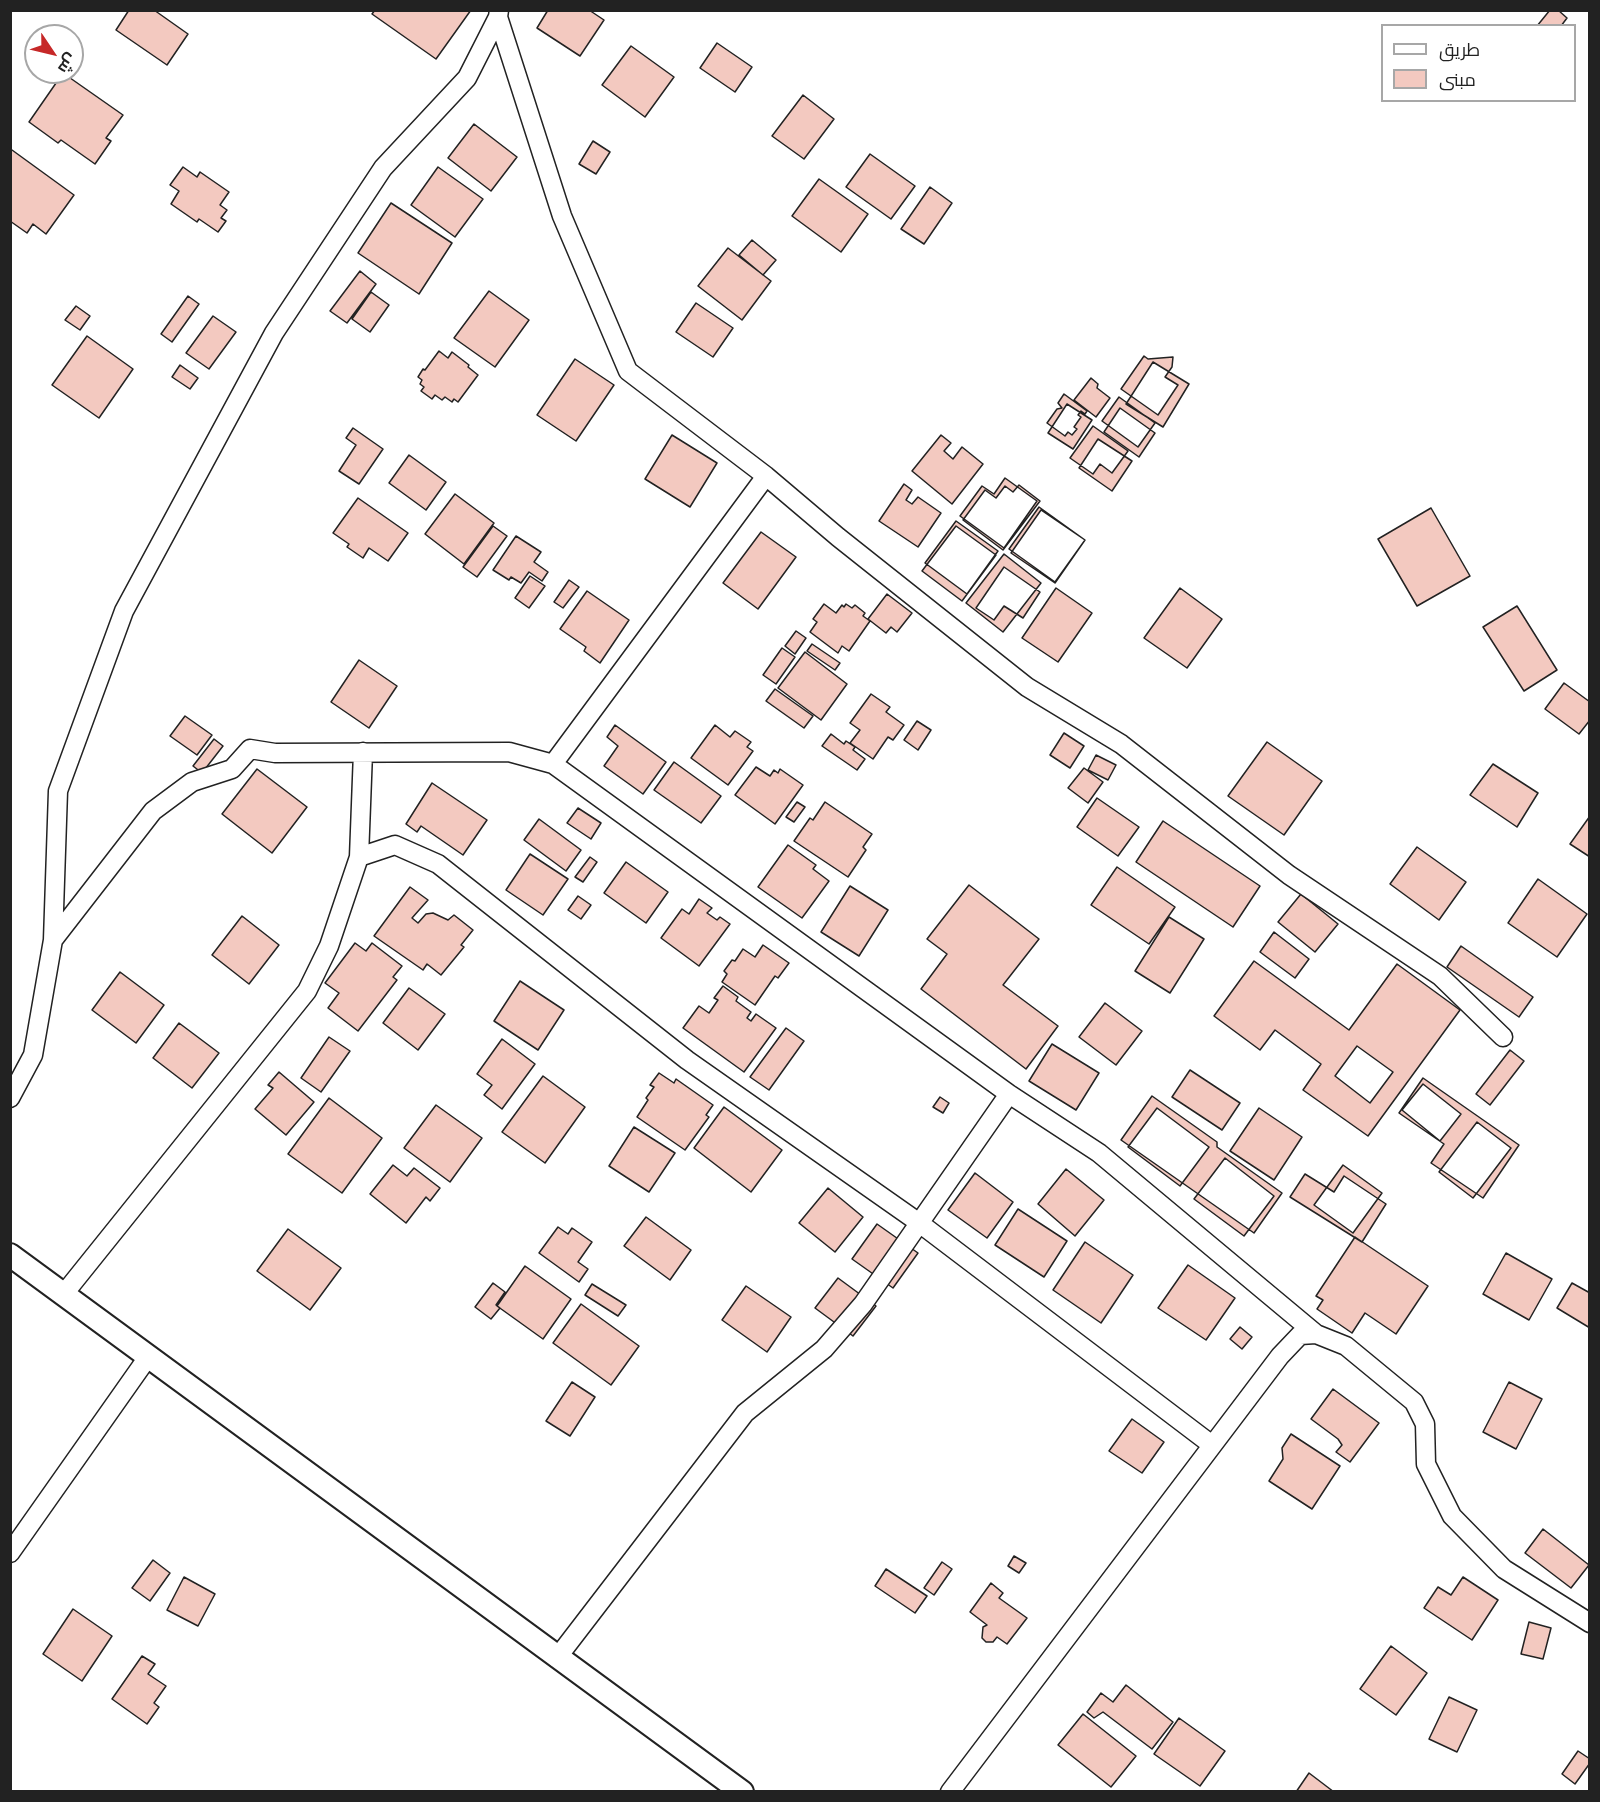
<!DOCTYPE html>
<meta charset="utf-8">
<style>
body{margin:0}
#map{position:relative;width:1600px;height:1802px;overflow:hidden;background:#fff;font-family:Cabin,Cairo,sans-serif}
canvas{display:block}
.frame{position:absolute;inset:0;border:12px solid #222;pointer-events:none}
.legend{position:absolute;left:1381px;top:24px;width:195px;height:78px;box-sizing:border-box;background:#fff;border:2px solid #a7a7a7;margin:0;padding:8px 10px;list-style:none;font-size:18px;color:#222}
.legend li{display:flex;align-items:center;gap:12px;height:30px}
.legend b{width:30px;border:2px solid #a7a7a7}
.north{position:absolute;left:24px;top:24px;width:60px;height:60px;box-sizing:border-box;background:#fff;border:2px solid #a7a7a7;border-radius:50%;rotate:125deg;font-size:16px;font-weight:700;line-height:24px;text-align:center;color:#222}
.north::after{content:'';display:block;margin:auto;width:21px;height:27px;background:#c62828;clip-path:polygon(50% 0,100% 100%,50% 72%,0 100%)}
</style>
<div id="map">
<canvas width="1600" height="1802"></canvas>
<div class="frame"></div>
<ul class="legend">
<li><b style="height:8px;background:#fff"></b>طريق</li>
<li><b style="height:16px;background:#f3c9c0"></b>مبنى</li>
</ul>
<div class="north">ش</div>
</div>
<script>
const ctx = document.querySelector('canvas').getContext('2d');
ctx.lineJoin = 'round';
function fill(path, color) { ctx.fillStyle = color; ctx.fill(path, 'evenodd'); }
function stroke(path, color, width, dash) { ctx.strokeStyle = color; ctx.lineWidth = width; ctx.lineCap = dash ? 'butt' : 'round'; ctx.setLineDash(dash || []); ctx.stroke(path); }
const building = new Path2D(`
 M129,10H154L188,34L167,65L116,30Z
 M375,10H471L436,59L372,14Z
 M548,10H589L604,20L580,56L537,28Z
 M1550,10H1558L1567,18L1561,26H1537Z
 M717,43L752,67L735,92L700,68Z
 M631,46L674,77L645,117L602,85Z
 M63,73L123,115L106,138L111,141L95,164L61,140L58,143L29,122Z
 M803,95L834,119L804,159L772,136Z
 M474,124L517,157L491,191L448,158Z
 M593,141L610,152L596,174L579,164Z
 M12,150L74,195L46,234L33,224L27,233L10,221V152Z
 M870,154L915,186L891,219L846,187Z
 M183,167L197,177L200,172L229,192L220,205L227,210L221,218L226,221L218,232L199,219L197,222L171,204L179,191L170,185Z
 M438,167L483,199L455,237L411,205Z
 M819,179L868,214L841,252L792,216Z
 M930,187L952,203L924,244L901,229Z
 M391,203L452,243L419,294L358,253Z
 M752,240L776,260L763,275L739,255Z
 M728,248L771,281L742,320L698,286Z
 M360,271L376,284L347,323L330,311Z
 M489,291L529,320L495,367L454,338Z
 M371,292L389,305L370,332L352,319Z
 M188,296L199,304L172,342L161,334Z
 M696,303L733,328L713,357L676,332Z
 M76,306L90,316L80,330L65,320Z
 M213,316L236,332L209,369L186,353Z
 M87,336L133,369L99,418L52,385Z
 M439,351L448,358L452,352L469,365L468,367L478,375L458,402L454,399L452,402L445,397L442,400L435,395L432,399L421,391L424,387L420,384L422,380L418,377L423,369L425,370Z
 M1144,356L1148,359L1173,357L1172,367L1165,377L1178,385L1158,415L1121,389Z
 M575,359L614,385L576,441L537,415Z
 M1153,362L1189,384L1163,427L1126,404Z
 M180,365L198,378L190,389L172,377Z
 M1091,378L1098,384L1097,388L1110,398L1096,417L1074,400Z
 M1064,394L1087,411L1085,414L1081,411L1078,415L1081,417L1074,427L1077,429L1072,435L1068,432L1065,436L1047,423L1057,409L1062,408L1058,403Z
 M1119,397L1155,423L1138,447L1102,421Z
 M1067,404L1092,420L1073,449L1048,433Z
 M1120,408L1155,433L1139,457L1104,432Z
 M1093,426L1128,451L1112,473L1100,464L1093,474L1070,458Z
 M353,428L383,449L359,484L339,471L356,445L346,438Z
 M672,435L717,463L690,507L645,479Z
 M941,435L951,443L944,451L953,459L962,447L983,464L952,504L912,471Z
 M1098,439L1132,461L1112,491L1079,468Z
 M409,455L446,482L426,510L389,483Z
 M1005,478L1037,501L1004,548L960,516L982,486L994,494Z
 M904,484L912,490L906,500L912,504L918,497L941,513L918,547L879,521Z
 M1019,485L1040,501L1003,550L963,520L985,490L996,498L1005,486L1013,492Z
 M455,494L494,523L464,564L425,534Z
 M358,498L408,533L388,561L369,548L363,558L347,547L349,544L333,533Z
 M1039,507L1085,540L1055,582L1009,549Z
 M1431,508L1470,576L1417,606L1378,539Z
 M1041,510L1085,540L1055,583L1011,553Z
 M956,521L998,551L967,594L925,563Z
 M493,526L507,536L477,577L463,567Z
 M956,526L996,555L962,601L922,571Z
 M761,532L796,557L758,609L723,583Z
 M516,536L541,552L534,562L548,572L542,581L529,572L521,583L511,577L509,580L493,570Z
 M1004,554L1041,583L1003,632L966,603Z
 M1004,567L1040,592L1023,618L1004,606L994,620L976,608Z
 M530,576L545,586L529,608L515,598Z
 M569,580L579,587L563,608L554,602Z
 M1056,588L1092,613L1058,662L1022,638Z
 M1180,588L1222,619L1187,668L1144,638Z
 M587,591L629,620L600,663L584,651L586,647L560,629Z
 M887,594L912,613L897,632L891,627L886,633L868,619Z
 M824,604L836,613L842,605L844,607L846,604L852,608L855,605L865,613L863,616L870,621L849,651L842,646L838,653L810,632L817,622L813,619Z
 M1517,606L1557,670L1524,691L1483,627Z
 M796,631L806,638L795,654L785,646Z
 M812,644L840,663L835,670L807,651Z
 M782,648L795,657L776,684L763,675Z
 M805,652L847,684L821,720L778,688Z
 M359,660L397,686L369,728L331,702Z
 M1564,683L1590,702V720L1579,734L1545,709Z
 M775,689L813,716L804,728L766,701Z
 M871,694L890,707L886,712L904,725L893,740L888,737L873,759L850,743L860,730L850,723Z
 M185,716L212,735L197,755L170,736Z
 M917,721L931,730L918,750L904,740Z
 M615,725L666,762L643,794L604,766L618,746L607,737Z
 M715,725L730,737L735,731L751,742L747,747L753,751L728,785L691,758Z
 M1064,733L1084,746L1070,768L1050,755Z
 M831,734L844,744L846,741L855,747L853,750L865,759L857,770L822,746Z
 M214,739L223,746L202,773L193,766Z
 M1267,742L1322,781L1284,835L1228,796Z
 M1096,755L1116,765L1108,780L1088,770Z
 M674,762L721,796L701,823L654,790Z
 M1493,764L1538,793L1517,827L1470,795Z
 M756,767L770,776L774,770L778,773L780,769L803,785L775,824L735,795Z
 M1084,768L1103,782L1088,803L1068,788Z
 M257,769L307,807L272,853L222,814Z
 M432,783L487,820L463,855L421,826L417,832L406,824Z
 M1097,798L1139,827L1118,856L1077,827Z
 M797,802L805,807L794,822L786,817Z
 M825,802L872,834L863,847L866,850L848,877L794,841L810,818L813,820Z
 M578,808L601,823L591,839L567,823Z
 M1590,816V857L1570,844Z
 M539,819L581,850L566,871L524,840Z
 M1163,821L1260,886L1233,927L1136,862Z
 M788,845L816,865L813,869L829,881L802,918L758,887Z
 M1417,847L1466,882L1439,920L1390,884Z
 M530,854L568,879L543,915L506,890Z
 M590,857L597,862L583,882L575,877Z
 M626,862L668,892L646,923L604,893Z
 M1117,867L1175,907L1149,944L1091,905Z
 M1538,879L1587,914L1557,957L1508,923Z
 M969,885L1039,939L1003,985L1058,1026L1026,1069L921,989L947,954L927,939Z
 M850,886L888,910L859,956L821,932Z
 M410,887L428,900L412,918L418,923L426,914L433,913L448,920L454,915L473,930L461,945L464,947L441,975L427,964L423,970L374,936Z
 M1301,894L1338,924L1315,952L1278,922Z
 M578,896L591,905L581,919L568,910Z
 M699,899L712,908L707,913L717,920L720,917L730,924L699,966L661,938L682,909L689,914Z
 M242,916L279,945L249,984L212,955Z
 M1169,917L1204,939L1170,993L1135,971Z
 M1274,932L1309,959L1295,978L1260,952Z
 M355,943L366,951L372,943L402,966L393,977L397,980L358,1031L328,1008L339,993L325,983Z
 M763,945L789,963L778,978L775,976L755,1005L722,982L727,974L724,971L732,960L735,961L743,949L755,957Z
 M1461,946L1533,997L1519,1017L1447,967Z
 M1254,961L1349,1030L1397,964L1460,1010L1368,1136L1303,1090L1321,1064L1275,1030L1260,1050L1214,1016Z
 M120,972L164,1005L136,1043L92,1010Z
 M520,981L564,1010L538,1050L494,1021Z
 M723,986L738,997L736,1001L751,1012L747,1018L751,1021L756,1014L776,1028L744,1072L683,1028L699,1006L709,1013L718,1000L714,998Z
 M409,988L445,1014L418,1050L383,1023Z
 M1105,1003L1142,1031L1116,1065L1079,1037Z
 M179,1023L219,1053L192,1088L153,1058Z
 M786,1028L804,1041L769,1090L750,1077Z
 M329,1037L350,1051L321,1092L301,1078Z
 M502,1039L535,1064L502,1109L484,1095L492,1085L477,1074Z
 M1052,1044L1099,1073L1076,1110L1029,1081Z
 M1357,1046L1393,1072L1370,1103L1335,1076Z
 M1510,1050L1524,1061L1490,1105L1476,1094Z
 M1190,1070L1240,1103L1222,1130L1172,1097Z
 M279,1072L314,1102L286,1135L255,1109L273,1088L268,1085Z
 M659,1073L674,1083L676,1079L713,1105L706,1115L709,1117L685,1150L637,1117L648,1100L646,1098L654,1087L650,1085Z
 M543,1076L585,1107L545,1163L502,1132Z
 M1423,1078L1519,1145L1483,1198L1431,1163L1444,1144L1399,1113Z
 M1423,1084L1461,1114L1440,1141L1402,1110Z
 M1152,1096L1217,1142V1147L1282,1193L1254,1233L1121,1140Z
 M940,1097L949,1103L943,1113L933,1107Z
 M329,1098L382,1138L342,1193L288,1154Z
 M436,1105L482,1138L450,1182L404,1148Z
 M724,1107L782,1150L751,1192L694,1148Z
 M1157,1108L1209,1147L1180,1186L1128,1147Z
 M1259,1108L1302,1137L1274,1180L1230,1151Z
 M1477,1122L1511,1148L1473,1198L1439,1172Z
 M634,1127L675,1153L649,1192L609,1166Z
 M1225,1158L1274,1196L1244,1236L1194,1199Z
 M393,1165L407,1176L414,1168L440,1188L430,1201L426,1197L406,1223L370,1194Z
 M1343,1165L1382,1193L1353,1233L1314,1205Z
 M1066,1169L1104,1200L1075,1236L1038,1204Z
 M975,1173L1013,1202L987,1238L948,1210Z
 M1305,1174L1334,1192L1344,1176L1386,1204L1362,1242L1290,1197Z
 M828,1188L863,1217L835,1252L799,1223Z
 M1018,1209L1067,1241L1044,1277L995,1245Z
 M646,1217L691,1250L670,1280L624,1246Z
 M877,1224L918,1253L893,1288L852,1259Z
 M558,1227L568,1234L572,1228L592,1242L578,1262L588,1269L579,1282L539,1253Z
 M288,1229L341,1268L310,1310L257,1271Z
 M1355,1237L1428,1286L1396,1334L1365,1313L1352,1333L1317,1309L1323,1300L1316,1296Z
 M1085,1242L1133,1275L1101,1323L1053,1290Z
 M1506,1253L1552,1279L1529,1320L1483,1294Z
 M1188,1265L1235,1298L1206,1340L1158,1308Z
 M525,1266L571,1299L543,1339L497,1306Z
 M838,1278L876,1306L853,1336L815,1308Z
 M493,1283L505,1292L496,1305L500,1308L491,1319L475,1307Z
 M1572,1283L1590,1293V1328L1557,1308Z
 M592,1284L626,1305L618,1316L585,1295Z
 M746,1286L791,1317L767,1352L722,1320Z
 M581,1304L639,1346L611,1385L553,1343Z
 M1240,1327L1252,1337L1242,1349L1230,1339Z
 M572,1382L595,1397L570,1436L546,1421Z
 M1509,1382L1542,1399L1516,1449L1483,1432Z
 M1333,1389L1379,1423L1350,1462L1336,1452L1342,1445L1338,1439L1311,1419Z
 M1132,1419L1164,1442L1142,1473L1109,1451Z
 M1291,1434L1340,1466L1312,1509L1269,1481L1283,1459L1282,1448Z
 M1543,1529L1589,1565L1571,1588L1525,1553Z
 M1014,1556L1026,1563L1019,1573L1008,1566Z
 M153,1560L170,1573L150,1601L132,1588Z
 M942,1562L952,1569L934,1595L924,1588Z
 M886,1569L927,1596L915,1613L875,1586Z
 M184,1577L215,1594L198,1626L167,1610Z
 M1463,1577L1498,1600L1472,1640L1424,1608L1438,1587L1451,1595Z
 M991,1583L1003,1593L999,1598L1027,1618L1007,1644L997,1637L993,1642H986L982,1638L983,1627L987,1625L970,1612Z
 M73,1609L112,1636L82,1681L43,1654Z
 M1529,1622L1551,1628L1543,1659L1521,1654Z
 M1391,1646L1427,1673L1396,1715L1360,1689Z
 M142,1656L155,1664L148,1674L166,1686L154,1703L159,1707L147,1724L112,1699Z
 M1126,1685L1173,1722L1152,1749L1103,1712L1094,1718L1087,1712L1101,1693L1113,1702Z
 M1449,1697L1477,1710L1457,1752L1429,1739Z
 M1083,1714L1136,1756L1111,1787L1058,1745Z
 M1179,1718L1225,1751L1200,1786L1154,1754Z
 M1578,1751L1590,1759V1763L1575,1784L1562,1774Z
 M1309,1773L1334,1792H1296Z`);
fill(building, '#f3c9c0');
stroke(building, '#222', 1.5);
const minor = new Path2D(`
 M499,10L498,17L562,216L628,371L766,476L838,537L1027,687L1121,744L1289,875L1440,976L1503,1037
 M553,764L766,476
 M359,857L363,752
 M53,940L153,811L192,782L232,769L250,749L275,753L509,752L553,764L1009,1094L1099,1153L1316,1334
 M10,1098L33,1055L53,940L58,791L124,611L274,333L383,168L467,78L498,17
 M63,1295L307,991L329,946L359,857L395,845L438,864L687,1060L918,1222L1212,1445
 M10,1553L148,1357
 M557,1658L745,1413L824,1349L863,1304L1009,1094
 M950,1792L1280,1356L1300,1335L1316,1334L1346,1346L1414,1402L1425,1424L1426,1464L1452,1516L1504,1569L1590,1623`);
const tertiary = new Path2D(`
 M10,1255L742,1792`);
stroke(minor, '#222', 21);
stroke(tertiary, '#222', 26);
stroke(minor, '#fff', 18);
stroke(tertiary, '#fff', 22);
</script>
